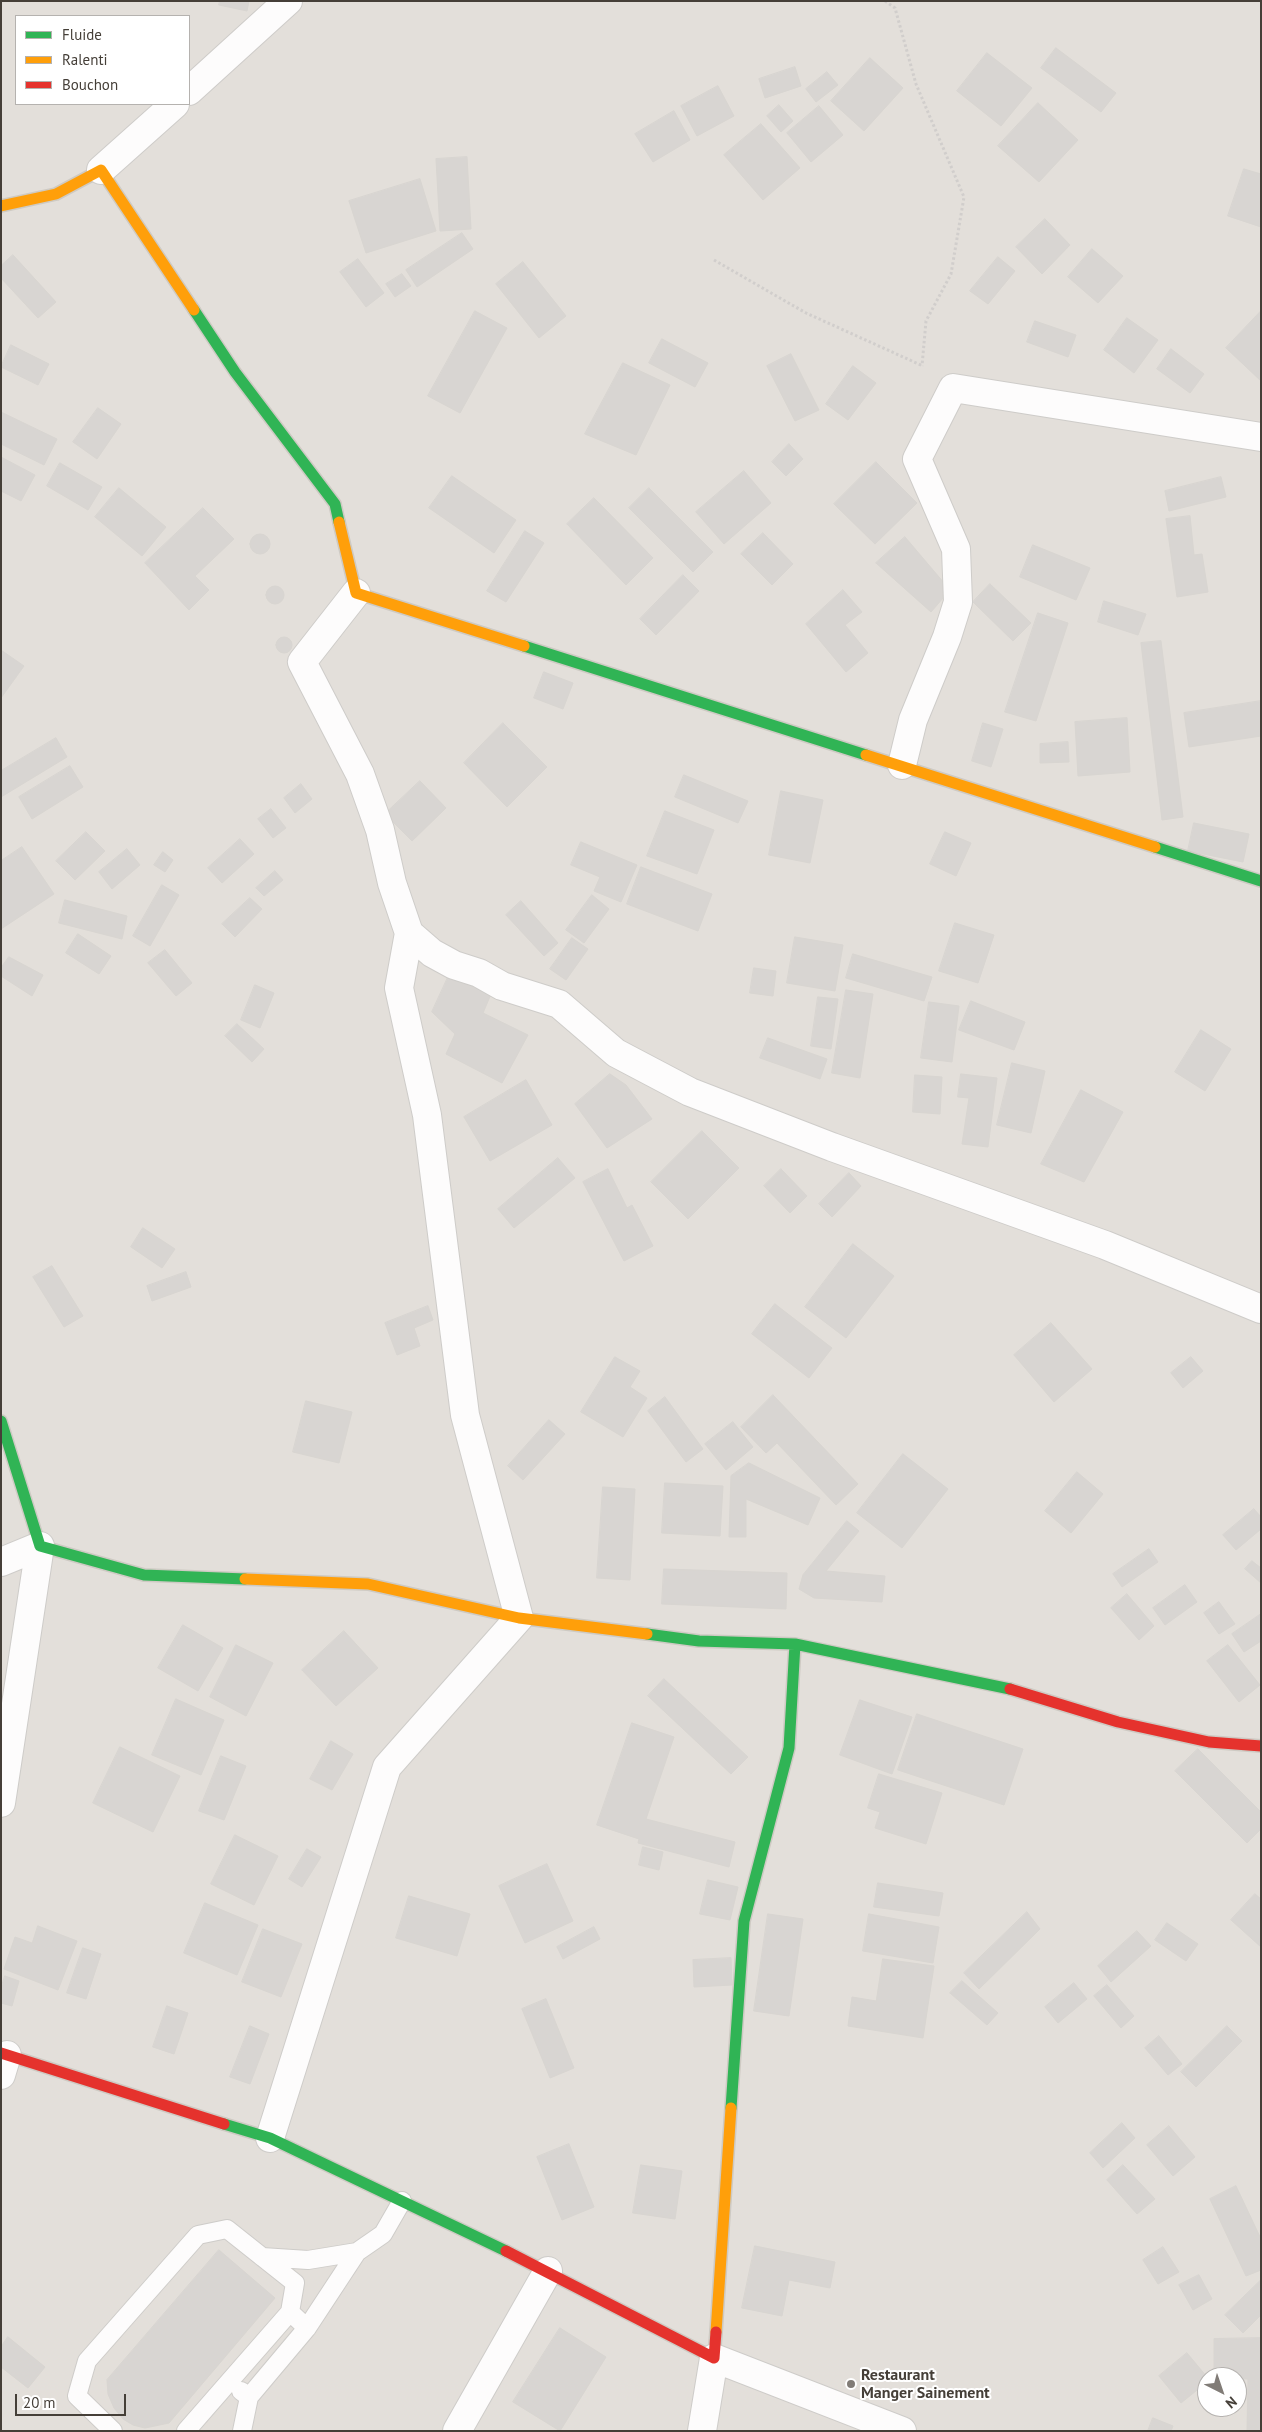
<!DOCTYPE html>
<style>
body{margin:0}
#map{position:relative;width:1262px;height:2432px;overflow:hidden;background:#f0eeeb;font-family:"PT Sans",sans-serif}
canvas{display:block}
.frame{position:absolute;inset:0;border:2px solid #453f38;pointer-events:none}
.legend{position:absolute;left:15px;top:15px;width:175px;height:90px;box-sizing:border-box;background:#fff;border:1px solid #b5b2af;margin:0;padding:6px 9px;list-style:none;font-size:15px;color:#453f38}
.legend li{display:flex;align-items:center;gap:10px;height:25px}
.legend b{width:25px;border:1px solid #b5b2af}
.north{position:absolute;left:1197px;top:2367px;width:50px;height:50px;box-sizing:border-box;background:#fff;border:1px solid #b5b2af;border-radius:50%;rotate:139deg;font-size:14px;font-weight:700;line-height:20px;text-align:center;color:#453f38}
.north::after{content:'';display:block;margin:auto;width:18px;height:22px;background:#817c77;clip-path:polygon(50% 0,100% 100%,50% 72%,0 100%)}
.scale{position:absolute;left:15px;top:2394px;width:111px;height:22px;box-sizing:border-box;border:2px solid #453f38;border-top:0;padding-left:6px;font-size:15px;line-height:18px;white-space:nowrap;color:#453f38;-webkit-text-stroke:4px #fff;paint-order:stroke}
</style>
<div id="map">
<canvas width="1262" height="2432"></canvas>
<div class="frame"></div>
<ul class="legend">
<li><b style="height:6px;background:#30b455"></b>Fluide</li>
<li><b style="height:6px;background:#ff9f0a"></b>Ralenti</li>
<li><b style="height:6px;background:#e5322d"></b>Bouchon</li>
</ul>
<div class="north">N</div>
<div class="scale">20 m</div>
</div>
<script>
const ctx = document.querySelector('canvas').getContext('2d');
ctx.lineJoin = 'round';
function fill(path, color) { ctx.fillStyle = color; ctx.fill(path, 'evenodd'); }
function stroke(path, color, width, dash) { ctx.strokeStyle = color; ctx.lineWidth = width; ctx.lineCap = dash ? 'butt' : 'round'; ctx.setLineDash(dash || []); ctx.stroke(path); }
function label(font, color, halo, rows, align = 'center') {
  ctx.font = font + ' "PT Sans",sans-serif'; ctx.lineWidth = 4; ctx.setLineDash([]); ctx.textBaseline = 'middle'; ctx.strokeStyle = halo; ctx.fillStyle = color; for (const [text, x, y, turn = 0] of rows) {
    ctx.save(); ctx.translate(x, y); ctx.rotate((+turn || 0) * Math.PI / 180); ctx.textAlign = isNaN(turn) ? turn : align; if (halo) ctx.strokeText(text, 0, 0); ctx.fillText(text, 0, 0); ctx.restore();
  }
}
fill(new Path2D(`
 M1,1H1261V2431H1ZM16,16H189V104H16ZM1207,2377H1237V2407H1207Z`), '#e3dfda');
const building = new Path2D(`
 M220,1H249L247,11L219,5Z
 M1056,48L1116,93L1101,112L1041,68Z
 M987,53L1032,88L1001,126L957,91Z
 M870,58L903,88L864,131L831,101Z
 M795,67L801,86L765,98L759,79Z
 M827,72L838,85L816,102L806,89Z
 M718,86L734,116L697,136L681,106Z
 M1038,103L1078,140L1039,182L998,146Z
 M779,105L793,121L781,132L767,116Z
 M819,106L843,135L811,162L787,133Z
 M674,111L690,140L653,162L635,134Z
 M761,124L800,168L763,200L724,155Z
 M467,157L471,229L440,231L436,159Z
 M1244,169L1261,174V227L1228,216Z
 M420,179L436,231L366,253L349,201Z
 M1045,219L1070,245L1042,274L1016,247Z
 M462,233L473,249L417,287L406,270Z
 M1092,249L1123,276L1098,303L1068,277Z
 M13,255L56,302L38,318L1,278V266Z
 M998,257L1015,271L988,304L970,291Z
 M358,259L384,293L366,307L340,272Z
 M523,262L566,316L539,338L496,284Z
 M402,274L411,286L395,297L386,284Z
 M475,311L507,328L460,413L428,396Z
 M1261,311V381L1226,348Z
 M1127,318L1158,340L1134,373L1104,350Z
 M1035,321L1076,335L1068,357L1027,342Z
 M662,339L708,363L695,387L649,363Z
 M11,345L49,364L38,385L1,367Z
 M1171,349L1204,374L1190,393L1157,369Z
 M791,354L819,410L795,421L767,366Z
 M623,363L670,385L636,455L585,434Z
 M853,366L876,383L848,420L826,404Z
 M98,408L121,424L97,459L73,442Z
 M1,412L57,439L44,465L1,444Z
 M789,444L803,459L786,476L772,462Z
 M1,457L35,475L21,501L1,491Z
 M876,462L917,503L875,544L834,504Z
 M60,463L102,487L88,510L47,486Z
 M744,471L771,503L724,544L696,512Z
 M452,476L516,520L494,553L429,508Z
 M1221,477L1226,497L1169,511L1165,491Z
 M119,488L166,527L142,556L95,517Z
 M649,488L713,552L693,572L629,508Z
 M594,498L653,558L626,585L567,524Z
 M203,508L234,539L195,576L209,590L189,610L145,563Z
 M1190,516L1194,555L1202,554L1208,592L1177,597L1166,519Z
 M525,531L544,543L506,602L487,591Z
 M763,533L793,564L772,585L741,554Z
 M250 544a10 10 0 1 1 20 0a10 10 0 1 1-20 0Z
 M905,537L950,590L931,612L876,563Z
 M1033,545L1090,568L1076,600L1020,577Z
 M683,575L699,591L656,635L640,619Z
 M990,584L1031,623L1013,641L973,602Z
 M266 595a9 9 0 1 1 18 0a9 9 0 1 1-18 0Z
 M843,590L862,612L845,625L868,653L846,672L806,624Z
 M1104,601L1146,614L1138,635L1098,622Z
 M1038,613L1068,623L1036,721L1005,712Z
 M276 645a8 8 0 1 1 16 0a8 8 0 1 1-16 0Z
 M1161,641L1183,817L1162,820L1141,643Z
 M1,650L24,666L1,698Z
 M544,672L573,683L563,709L534,698Z
 M1261,701V736L1189,747L1184,713Z
 M1127,718L1130,772L1078,776L1075,722Z
 M503,723L547,767L507,807L464,763Z
 M983,723L1003,729L991,767L972,761Z
 M56,738L67,757L1,797V771Z
 M1068,742L1069,762L1040,763V744Z
 M70,766L83,787L32,819L19,797Z
 M684,775L748,801L738,823L675,797Z
 M420,781L446,808L412,841L385,814Z
 M301,784L312,799L295,813L284,798Z
 M781,791L823,800L810,863L769,855Z
 M271,809L286,828L273,838L258,819Z
 M665,811L714,830L697,874L647,856Z
 M1194,823L1249,834L1243,862L1188,851Z
 M86,832L105,851L75,880L56,861Z
 M945,832L971,843L956,876L930,864Z
 M240,839L254,854L222,883L208,868Z
 M581,842L637,865L621,902L594,891L600,877L571,865Z
 M22,847L54,894L1,929V861Z
 M127,849L140,865L112,889L99,872Z
 M163,852L173,860L165,872L154,865Z
 M641,867L712,894L698,931L627,904Z
 M275,871L283,880L264,896L256,888Z
 M162,885L179,895L150,946L133,936Z
 M592,895L609,909L584,943L566,930Z
 M250,898L262,909L235,937L222,924Z
 M65,900L127,916L122,939L59,923Z
 M521,901L558,943L544,956L506,915Z
 M955,923L994,935L978,983L939,971Z
 M78,934L111,956L99,974L66,953Z
 M795,937L843,945L835,991L787,983Z
 M572,938L588,949L566,980L550,969Z
 M165,950L192,983L176,996L148,963Z
 M853,954L932,977L924,1001L846,978Z
 M9,957L43,975L32,996L1,976V968Z
 M754,968L776,971L773,996L750,993Z
 M450,973L491,994L483,1013L528,1035L502,1083L446,1054L455,1034L432,1012Z
 M255,985L274,993L260,1028L241,1020Z
 M846,990L873,994L860,1078L832,1073Z
 M818,997L838,999L831,1049L811,1046Z
 M971,1001L1025,1022L1014,1050L959,1030Z
 M929,1002L959,1006L952,1062L921,1058Z
 M237,1024L264,1049L252,1062L225,1036Z
 M1201,1030L1231,1049L1205,1091L1175,1072Z
 M768,1038L827,1059L820,1079L760,1058Z
 M1012,1063L1045,1071L1031,1133L997,1125Z
 M610,1074L626,1085L652,1119L607,1148L575,1104Z
 M961,1074L997,1078L988,1147L962,1144L969,1098L958,1097Z
 M915,1075L942,1077L940,1114L913,1112Z
 M526,1080L552,1125L490,1161L464,1117Z
 M1081,1090L1123,1112L1084,1182L1041,1164Z
 M702,1131L739,1168L688,1219L651,1182Z
 M558,1158L575,1178L514,1228L498,1209Z
 M608,1169L627,1208L632,1205L653,1246L624,1261L583,1182Z
 M781,1169L807,1196L790,1213L764,1186Z
 M849,1173L861,1186L832,1217L819,1204Z
 M143,1228L175,1249L162,1268L131,1247Z
 M853,1244L894,1276L846,1338L805,1307Z
 M52,1266L83,1316L64,1327L33,1277Z
 M186,1272L191,1287L152,1301L147,1286Z
 M775,1304L832,1348L809,1378L752,1334Z
 M428,1306L433,1320L414,1328L420,1346L397,1355L385,1323Z
 M1051,1323L1092,1369L1054,1402L1014,1355Z
 M615,1357L640,1371L630,1387L647,1398L623,1437L581,1412Z
 M1191,1357L1203,1371L1183,1388L1171,1373Z
 M773,1395L858,1484L836,1505L777,1443L766,1453L741,1427Z
 M665,1397L703,1449L686,1462L648,1411Z
 M306,1401L352,1412L339,1463L293,1452Z
 M549,1420L565,1434L523,1480L508,1466Z
 M733,1422L753,1447L726,1470L705,1444Z
 M903,1454L948,1489L902,1548L857,1513Z
 M749,1463L820,1498L808,1525L746,1499V1537H729L731,1476Z
 M1077,1472L1103,1494L1071,1533L1045,1511Z
 M665,1483L723,1486L720,1536L662,1533Z
 M603,1487L635,1489L630,1580L597,1578Z
 M1254,1509L1261,1517V1529L1236,1550L1223,1535Z
 M847,1521L859,1531L826,1571L885,1576L882,1602L814,1598L799,1589L803,1575Z
 M1149,1549L1158,1562L1122,1587L1113,1574Z
 M1252,1561L1261,1568V1583L1245,1569Z
 M664,1569L787,1573L786,1609L662,1604Z
 M1185,1585L1197,1602L1165,1625L1153,1608Z
 M1127,1594L1154,1626L1139,1640L1111,1608Z
 M1219,1602L1235,1624L1219,1634L1204,1613Z
 M1261,1614V1641L1244,1652L1232,1634Z
 M183,1625L223,1648L198,1691L158,1668Z
 M344,1631L378,1668L336,1706L302,1670Z
 M236,1645L273,1663L246,1716L210,1697Z
 M1228,1645L1260,1685L1239,1702L1207,1661Z
 M664,1679L748,1757L731,1774L648,1696Z
 M176,1699L224,1720L201,1775L152,1755Z
 M860,1700L912,1717L892,1774L840,1755Z
 M917,1714L1023,1749L1004,1805L898,1770Z
 M632,1723L674,1737L646,1819L735,1842L729,1867L638,1843L639,1839L597,1825Z
 M331,1741L353,1754L332,1790L310,1779Z
 M120,1747L180,1776L153,1832L93,1803Z
 M1198,1749L1261,1812V1829L1247,1843L1175,1771Z
 M221,1756L246,1766L224,1820L199,1811Z
 M879,1774L942,1793L926,1844L875,1828L880,1812L868,1808Z
 M235,1835L278,1856L254,1905L211,1884Z
 M643,1847L663,1852L659,1870L639,1865Z
 M307,1849L321,1857L302,1887L289,1879Z
 M547,1864L573,1921L525,1943L499,1886Z
 M708,1880L738,1887L730,1920L700,1914Z
 M878,1883L943,1893L939,1916L874,1907Z
 M1255,1894L1261,1899V1947L1231,1920Z
 M409,1896L470,1914L457,1956L396,1938Z
 M205,1903L258,1925L237,1975L184,1953Z
 M1027,1912L1040,1929L979,1989L964,1973Z
 M768,1914L803,1919L789,2016L754,2011Z
 M869,1914L939,1927L933,1963L863,1951Z
 M1167,1923L1198,1944L1186,1961L1155,1940Z
 M38,1926L77,1941L58,1990L4,1969L15,1937L32,1943Z
 M594,1927L600,1939L563,1959L557,1947Z
 M263,1929L302,1944L281,1997L242,1982Z
 M1137,1931L1151,1946L1111,1982L1098,1966Z
 M83,1948L101,1954L86,1999L67,1993Z
 M731,1958L732,1985L694,1987L693,1960Z
 M883,1959L934,1966L923,2038L848,2026L852,1997L876,2001Z
 M5,1976L19,1981L12,2006L1,2003V1988Z
 M962,1981L998,2013L987,2025L950,1993Z
 M1074,1983L1087,1999L1058,2023L1045,2007Z
 M1107,1985L1134,2016L1121,2028L1094,1996Z
 M546,1999L574,2068L550,2078L522,2009Z
 M167,2006L188,2013L174,2054L153,2047Z
 M250,2026L269,2034L250,2084L230,2077Z
 M1227,2026L1242,2041L1196,2087L1181,2072Z
 M1159,2036L1182,2064L1168,2075L1145,2048Z
 M1122,2123L1135,2138L1103,2168L1090,2153Z
 M1169,2126L1195,2157L1173,2176L1147,2145Z
 M569,2144L594,2207L562,2220L537,2157Z
 M641,2165L682,2171L675,2219L633,2213Z
 M1123,2165L1155,2199L1137,2214L1107,2180Z
 M1236,2186L1261,2239V2270L1246,2276L1210,2199Z
 M755,2246L835,2262L830,2288L789,2280L782,2316L742,2308Z
 M1163,2247L1179,2272L1158,2284L1143,2260Z
 M219,2250L275,2298L169,2423L145,2428L133,2425L123,2419L114,2408L108,2394L107,2380Z
 M1199,2275L1212,2299L1193,2310L1179,2285Z
 M1261,2280V2315L1243,2333L1225,2315Z
 M560,2328L606,2357L560,2431L513,2402Z
 M8,2337L45,2367L28,2388L1,2367V2347Z
 M1261,2338V2431H1247L1248,2379L1214,2377V2339Z
 M1187,2353L1207,2377V2382L1181,2403L1159,2376Z
 M1153,2418L1173,2426L1171,2431H1148Z`);
fill(building, '#d8d5d2');
stroke(building, '#d8d5d1', 1);
const lane = new Path2D(`
 M262,2257L308,2260L357,2252L383,2234L402,2201
 M290,2312L307,2328L357,2252
 M241,2391L249,2397L242,2431
 M249,2397L307,2328
 M113,2431L77,2396L87,2361L198,2235L227,2229L295,2283L290,2312L186,2431`);
const street = new Path2D(`
 M189,91L288,1
 M101,170L175,104
 M356,593L302,662L360,774L380,830L392,883L409,933L432,953L454,965L479,973L502,986L559,1004L616,1053L690,1092L832,1147L1105,1245L1261,1309
 M902,765L913,720L947,637L958,602L956,549L917,459L953,388L1261,437
 M1,1562L40,1546
 M1,1803L40,1546
 M1,2075L7,2055
 M270,2138L387,1767L519,1618L465,1415L427,1115L399,988L409,933
 M457,2431L548,2271
 M702,2431L714,2358L902,2431`);
const fast = new Path2D(`
 M194,310L235,372L335,504L339,522
 M524,646L866,755
 M1155,847L1261,881
 M1,1421L40,1546L144,1575L245,1579
 M647,1634L699,1641L795,1644L1010,1689
 M731,2108L744,1921L789,1748L795,1644
 M224,2124L270,2138L506,2251`);
const slow = new Path2D(`
 M1,206L56,194L101,170L194,310
 M339,522L356,593L524,646
 M866,755L1155,847
 M245,1579L368,1584L519,1618L647,1634
 M716,2332L731,2108`);
const jam = new Path2D(`
 M1010,1689L1118,1722L1209,1742L1261,1746
 M1,2053L224,2124
 M506,2251L714,2358L716,2332`);
stroke(lane, '#ceccc9', 20);
stroke(street, '#ceccc9', 30);
stroke(fast, '#cecac3', 14);
stroke(slow, '#cecac3', 14);
stroke(jam, '#cecac3', 14);
stroke(new Path2D(`
 M885,1L895,8L916,84L964,197L951,274L926,321L922,366
 M714,260L806,313L923,366`), '#d1cecc', 3, [2.5, 2.5]);
stroke(lane, '#fdfcfc', 18);
stroke(street, '#fdfcfc', 28);
stroke(fast, '#30b455', 11);
stroke(slow, '#ff9f0a', 11);
stroke(jam, '#e5322d', 11);
for (const [x, y, r, color] of [
 [851,2384,5,"#817c77"]
]) { const dot = new Path2D(); dot.arc(x, y, r, 0, 2 * Math.PI); ctx.fillStyle = color; ctx.fill(dot); stroke(dot, '#fff', 2); }
label('bold 16px', '#453f38', '#fff', [
 ["Restaurant",861,2375],
 ["Manger Sainement",861,2393]
], 'left');
</script>
